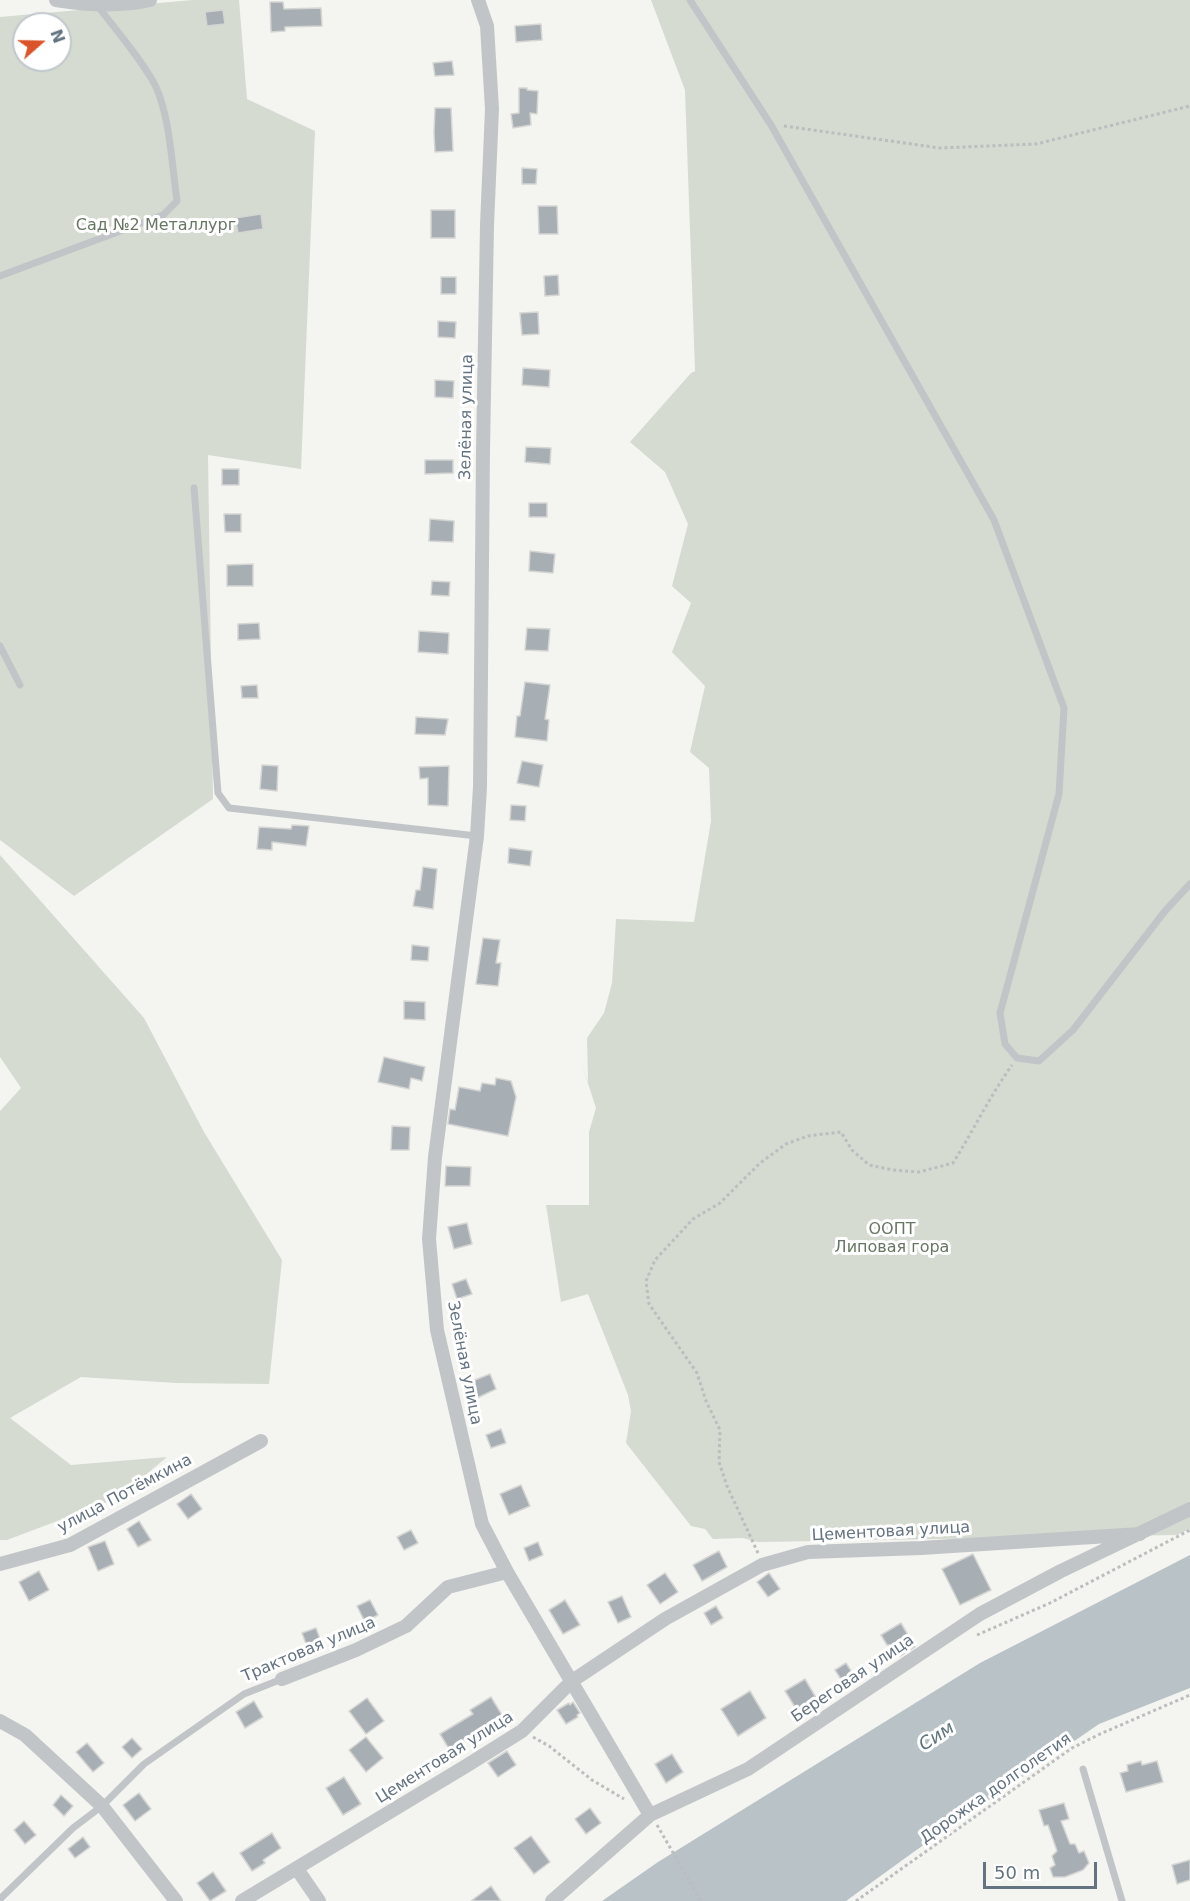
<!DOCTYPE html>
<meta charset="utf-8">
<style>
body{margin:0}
#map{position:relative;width:1190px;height:1901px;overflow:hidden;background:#f4f4f0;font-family:"DejaVu Sans",sans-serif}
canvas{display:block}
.north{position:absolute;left:12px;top:12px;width:60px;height:60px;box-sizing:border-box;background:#fff;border:2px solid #c1c7cc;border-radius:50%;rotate:70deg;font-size:16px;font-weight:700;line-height:24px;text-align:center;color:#647380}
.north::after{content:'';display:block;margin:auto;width:21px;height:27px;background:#db5429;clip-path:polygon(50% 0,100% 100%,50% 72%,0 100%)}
.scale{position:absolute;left:983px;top:1862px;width:114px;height:27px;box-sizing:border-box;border:3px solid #647380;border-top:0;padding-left:8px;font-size:18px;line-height:21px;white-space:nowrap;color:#647380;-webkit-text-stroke:4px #fff;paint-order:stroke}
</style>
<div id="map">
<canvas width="1190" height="1901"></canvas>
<div class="north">N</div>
<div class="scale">50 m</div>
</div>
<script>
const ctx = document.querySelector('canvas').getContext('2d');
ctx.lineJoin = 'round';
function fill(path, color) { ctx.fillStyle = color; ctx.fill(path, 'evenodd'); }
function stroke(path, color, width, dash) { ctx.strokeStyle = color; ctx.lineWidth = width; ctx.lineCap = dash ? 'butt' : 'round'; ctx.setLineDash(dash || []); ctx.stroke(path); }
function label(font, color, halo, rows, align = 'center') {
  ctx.font = font + ' "DejaVu Sans",sans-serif'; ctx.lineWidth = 6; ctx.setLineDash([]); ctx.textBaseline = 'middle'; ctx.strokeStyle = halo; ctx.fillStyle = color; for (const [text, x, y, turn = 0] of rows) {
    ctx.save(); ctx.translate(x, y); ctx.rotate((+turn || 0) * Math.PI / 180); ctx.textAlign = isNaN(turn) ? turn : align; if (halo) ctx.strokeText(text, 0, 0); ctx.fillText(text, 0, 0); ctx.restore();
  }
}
fill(new Path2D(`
 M193,0H239L247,99L315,131L301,469L208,455L213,799L74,896L0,840V17ZM24,24H60V60H24Z
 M651,0H1190V1529L1177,1535L758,1542L743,1538L713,1539L705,1529L691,1526L626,1443L631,1411L628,1395L588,1294L561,1302L546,1205H589V1132L596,1108L582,1065L588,1082L587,1038L604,1013L612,983L616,919L694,922L711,821L709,768L690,752L705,686L672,652L691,603L672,586L688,524L665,472L630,442L691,373L695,371L685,90Z
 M0,855L144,1018L204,1132L282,1260L269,1384L176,1383L81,1377L10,1418L71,1465L167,1457L118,1498L7,1540H0V1111L21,1088L0,1057Z`), '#d5dbd1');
fill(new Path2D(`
 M1190,1555V1688L1099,1724L915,1851L846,1901H602L658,1862L980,1663Z`), '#b9c3c7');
const building = new Path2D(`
 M270,2H283L284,9L321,8L322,26L285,27V31L271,32Z
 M223,10L225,24L207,26L205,12Z
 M541,24L542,40L516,42L515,26Z
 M452,61L454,75L435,76L433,63Z
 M519,88H527V90L538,91L537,114L530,113L531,125L513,128L511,114L519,113Z
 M435,108H451L453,151L435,152L434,133Z
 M522,168L537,169L536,184H522Z
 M538,206H557L558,234H539Z
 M431,210H455V238H431Z
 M261,214L263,229L238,233L235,218Z
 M558,275L559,295L545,296L544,276Z
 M441,277H456V294H441Z
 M538,312L539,334L522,335L520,313Z
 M438,321L456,322L455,338L438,337Z
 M523,368L550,370L549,387L522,385Z
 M435,380L454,381L453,398L435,397Z
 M526,447L551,448L550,464L525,462Z
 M425,460H453V473L425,474Z
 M222,469H239V485H222Z
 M529,503H547V517H529Z
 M224,514H241V532H225Z
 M430,519L454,521L453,542L429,541Z
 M530,551L555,554L553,573L529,571Z
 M253,564V586H227V565Z
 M432,581L450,582L449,596L431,595Z
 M259,623L260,639L238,640V624Z
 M527,628L550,629L548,651L525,650Z
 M419,631L449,633L448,654L418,652Z
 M525,682L550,685L545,719L549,720L547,741L515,737L517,716H520Z
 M257,685L258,698H242L241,686Z
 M416,717L448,719L445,735L415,734Z
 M522,761L543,765L539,787L517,783Z
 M262,765L278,766L277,791L260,789Z
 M449,766L448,806L428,805V778L420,779L419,767Z
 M511,805L526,806L525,821L510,820Z
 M292,825L309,826L306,846L272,842V850L257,849L259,827L291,829Z
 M509,848L532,851L530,866L508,863Z
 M423,867L437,869L433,909L413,906L416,890H420Z
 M483,938L500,940L496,963H501L498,986L476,984Z
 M412,945L429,947L428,961L411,960Z
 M404,1001L425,1002V1020L404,1019Z
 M384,1057L425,1067L422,1081L411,1078L409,1089L378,1082Z
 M496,1078L511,1081L516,1097L508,1136L448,1124L450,1109L455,1110L459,1087L480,1091L482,1083L495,1085Z
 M392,1126L410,1127L409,1150H391Z
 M446,1166L471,1167L470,1186H445Z
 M467,1223L472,1244L454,1249L448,1227Z
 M466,1279L472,1294L457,1299L452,1284Z
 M490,1374L496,1389L477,1398L470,1382Z
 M501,1429L506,1443L491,1448L486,1435Z
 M521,1485L530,1506L509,1515L500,1494Z
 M191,1494L202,1509L188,1519L177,1504Z
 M139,1521L151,1540L138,1547L127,1529Z
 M411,1530L418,1543L404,1550L397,1537Z
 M105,1541L114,1564L98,1571L88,1547Z
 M538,1542L543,1555L529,1561L524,1548Z
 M719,1551L727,1567L702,1581L693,1565Z
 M973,1554L991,1590L960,1605L942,1569Z
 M39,1571L49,1590L29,1601L19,1582Z
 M665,1573L678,1592L660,1604L647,1585Z
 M769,1573L780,1589L768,1597L757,1582Z
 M622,1596L631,1617L618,1623L608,1602Z
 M370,1600L378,1615L365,1622L357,1606Z
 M565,1600L580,1625L563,1634L549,1610Z
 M716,1606L723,1618L711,1625L704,1613Z
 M901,1623L915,1647L900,1656L893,1645H887L881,1635Z
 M316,1628L322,1644L308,1649L302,1633Z
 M846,1663L855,1677L844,1684L835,1670Z
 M805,1679L818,1701L798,1712L785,1691Z
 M750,1691L766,1718L738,1736L721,1709Z
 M491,1697L502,1715L449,1749L440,1734L473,1714L470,1710Z
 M367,1698L384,1721L366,1734L349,1711Z
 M254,1701L263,1717L245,1728L236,1712Z
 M573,1702L580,1713L577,1715L578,1717L566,1724L557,1710L569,1703L570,1705Z
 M366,1737L383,1758L366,1772L349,1750Z
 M132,1738L142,1749L132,1758L122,1747Z
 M87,1743L104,1763L93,1772L76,1752Z
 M507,1751L516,1765L498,1777L488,1763Z
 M672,1754L683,1772L666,1783L655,1764Z
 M1141,1761L1142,1765L1157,1761L1163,1782L1126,1792L1120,1773L1128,1771L1127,1765Z
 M344,1777L361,1804L343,1815L326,1788Z
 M139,1793L151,1809L135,1821L123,1805Z
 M61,1795L73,1806L64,1816L53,1805Z
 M1064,1803L1069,1819L1061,1821L1070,1844H1075L1079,1853L1084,1851L1089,1863L1083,1870L1065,1877H1053L1050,1868L1055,1865L1052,1856L1057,1851L1048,1825L1044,1826L1039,1810Z
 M590,1808L601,1823L586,1834L575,1819Z
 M24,1821L36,1835L25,1844L14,1830Z
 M272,1833L281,1848L263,1860L265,1863L252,1871L240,1853Z
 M531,1836L550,1862L534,1874L514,1848Z
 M83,1837L90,1847L75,1858L68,1849Z
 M1190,1860V1880L1177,1884L1172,1865Z
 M213,1872L226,1891L210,1901L197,1883Z
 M491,1886L501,1901H471Z`);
fill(building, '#a8afb4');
stroke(building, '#d5d5d3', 1.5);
stroke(new Path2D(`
 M784,126L940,148L1036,144L1190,106
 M758,1553L727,1486L719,1462L720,1430L706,1401L697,1373L649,1304L646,1281L655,1260L693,1219L720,1203L760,1163L786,1144L808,1136L841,1132L852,1150L869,1165L893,1170L919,1172L953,1163C973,1131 990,1096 1012,1065
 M977,1635L1050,1603L1190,1530
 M533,1737L549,1746L592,1780L624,1799
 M657,1825L701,1901
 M856,1901L1072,1748L1100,1734L1190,1695`), '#bbbdbf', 3, [3, 3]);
stroke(new Path2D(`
 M690,0L771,125L994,520L1064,708L1059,794L1000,1013L1005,1044L1017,1058L1039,1061L1073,1030L1165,911L1190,884
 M0,276L163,215L177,201C172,166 170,118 156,87C143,61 115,29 97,5
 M194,488L218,793L229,808L477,836
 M0,646L20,685
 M1083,1769L1122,1901
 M0,1899L73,1828L102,1806L144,1764L244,1694L282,1679`), '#c2c5c8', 7);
stroke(new Path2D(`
 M56,0C87,5 120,7 150,0
 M478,0L487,26L492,109L487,225L483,450L480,787L477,836L435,1157L429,1239L437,1330L482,1524L507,1572L650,1815
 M0,1564L70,1545L261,1441
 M282,1679L356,1650L406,1626L448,1587L507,1572
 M0,1721L25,1735L102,1806L176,1901
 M297,1869L319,1901
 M242,1901L466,1766L522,1731L572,1681L665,1619L762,1565L808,1552L921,1548L1140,1534
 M552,1901L650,1815L748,1769L980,1614L1061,1571L1190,1509`), '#c2c5c8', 14);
label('16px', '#677763', '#fff', [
 ["Сад №2 Металлург",156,226],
 ["ООПТ",892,1230],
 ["Липовая гора",892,1248]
]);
label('16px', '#647380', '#fff', [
 ["Зелёная улица",467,417,-89],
 ["Зелёная улица",464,1363,79],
 ["улица Потёмкина",125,1494,-28],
 ["Цементовая улица",891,1532,-3],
 ["Трактовая улица",309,1650,-23],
 ["Береговая улица",853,1679,-34],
 ["Цементовая улица",445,1758,-32],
 ["Дорожка долголетия",996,1789,-35]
]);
label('italic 18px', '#5f757d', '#fff', [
 ["Сим",937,1737,-33]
]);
</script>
